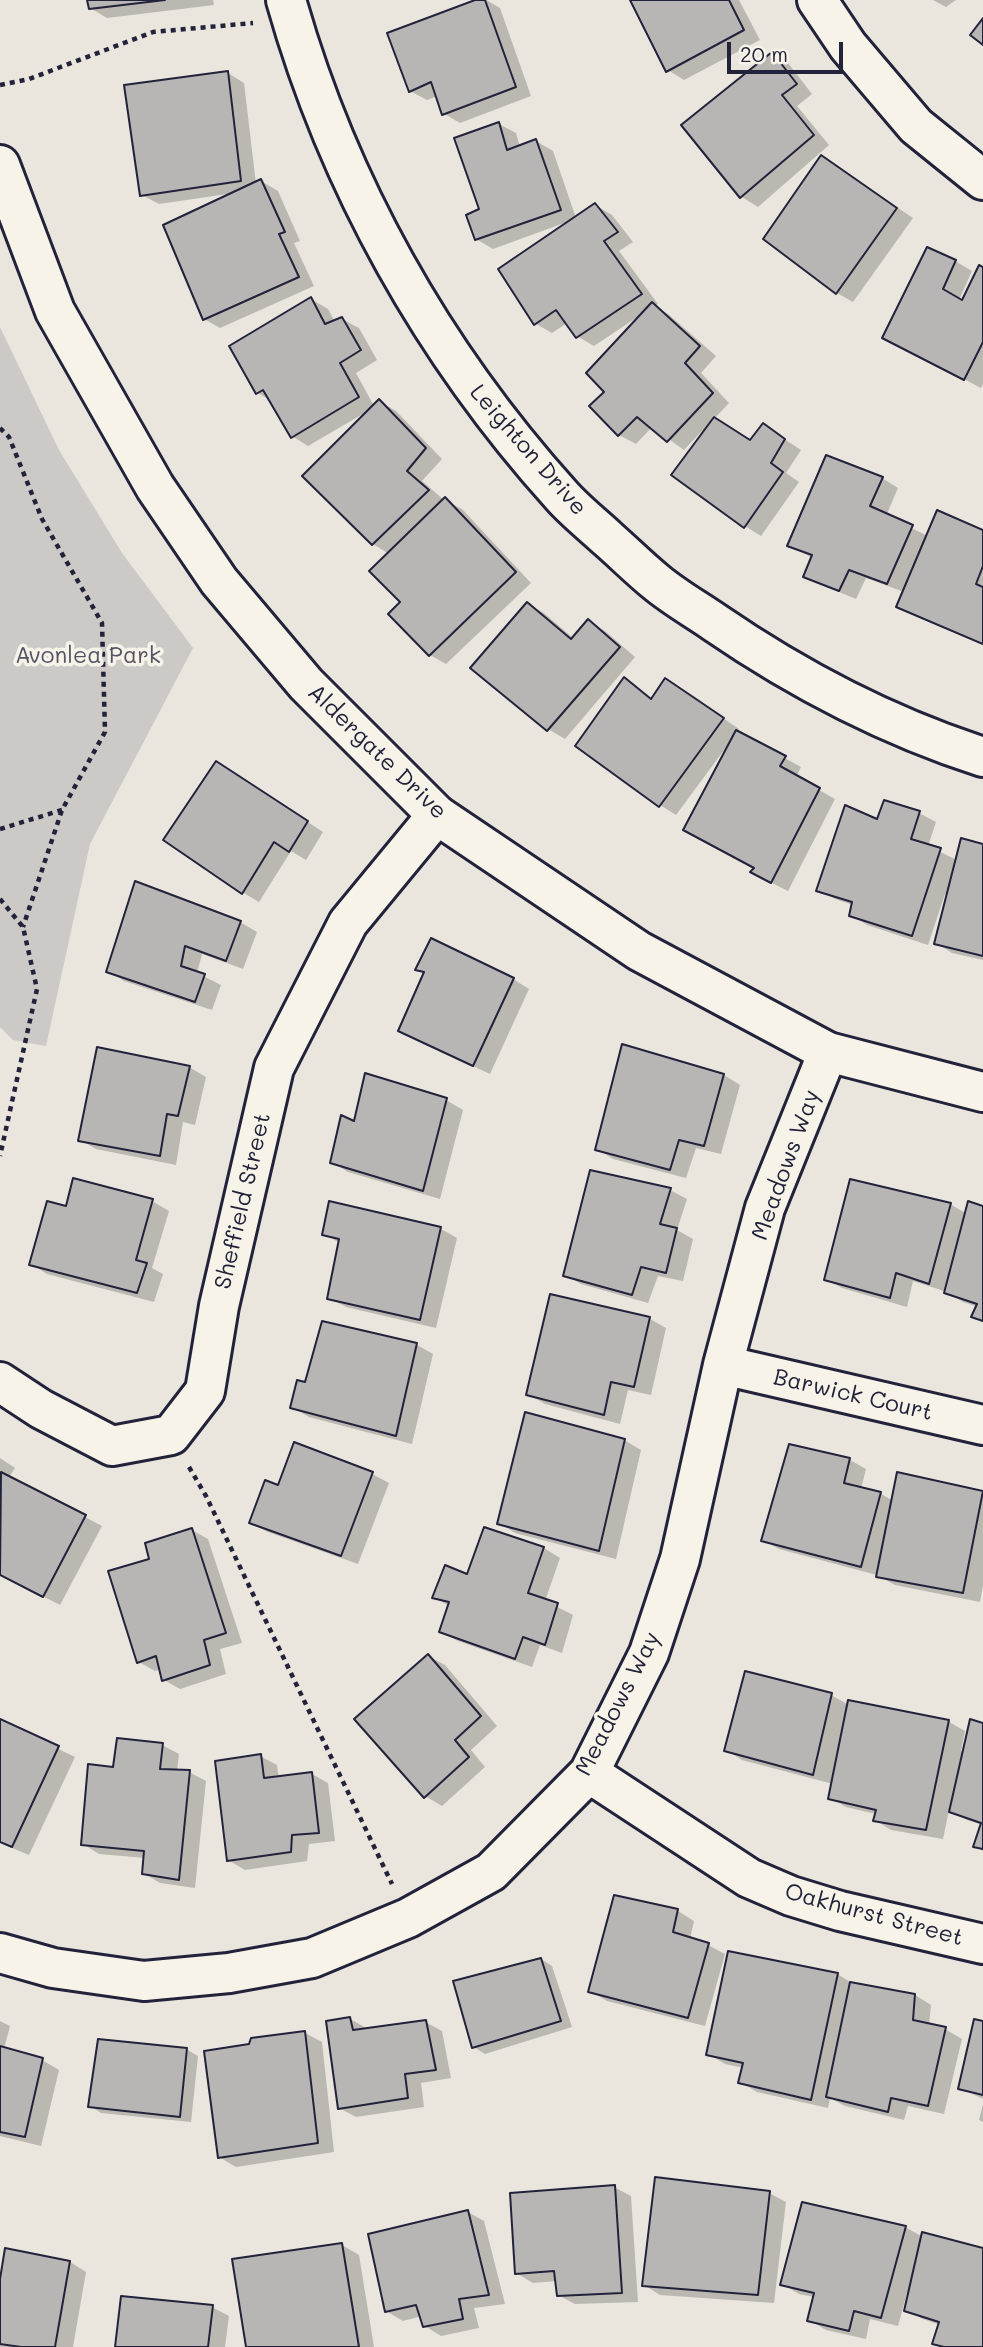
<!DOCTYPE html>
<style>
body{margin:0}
#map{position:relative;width:983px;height:2347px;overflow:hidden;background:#eae6de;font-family:Mali,sans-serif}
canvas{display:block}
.scale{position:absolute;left:727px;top:42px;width:116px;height:32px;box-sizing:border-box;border:4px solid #22223b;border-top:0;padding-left:9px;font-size:21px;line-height:24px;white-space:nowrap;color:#22223b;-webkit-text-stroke:5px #f7f3e8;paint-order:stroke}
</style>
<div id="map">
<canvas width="983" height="2347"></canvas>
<div class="scale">20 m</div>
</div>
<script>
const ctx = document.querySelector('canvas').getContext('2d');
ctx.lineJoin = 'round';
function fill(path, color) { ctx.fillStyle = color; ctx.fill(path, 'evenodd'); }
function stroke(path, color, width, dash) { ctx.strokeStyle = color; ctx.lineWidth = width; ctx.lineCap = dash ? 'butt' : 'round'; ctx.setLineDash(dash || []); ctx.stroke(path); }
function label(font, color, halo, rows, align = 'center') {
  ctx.font = font + ' Mali,sans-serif'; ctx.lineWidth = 7; ctx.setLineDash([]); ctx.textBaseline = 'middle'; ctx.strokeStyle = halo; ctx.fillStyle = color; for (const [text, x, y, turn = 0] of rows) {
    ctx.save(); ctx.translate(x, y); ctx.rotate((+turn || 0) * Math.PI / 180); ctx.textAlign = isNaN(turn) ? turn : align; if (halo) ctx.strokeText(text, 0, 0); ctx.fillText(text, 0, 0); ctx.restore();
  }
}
fill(new Path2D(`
 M0,327L59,450L122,553L193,648L90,844L46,1046L13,1040L0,1027Z`), '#cdc9c6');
fill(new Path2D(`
 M89,0H213L214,5L107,18L90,8Z
 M480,0H486L500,8L531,96L460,123L443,113L438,96L427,100L410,91Z
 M632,0H739L760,40L684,80L668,70Z
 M933,0H956L946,7Z
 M772,54L788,63L812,94L797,106L829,145L758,207L742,197L684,125Z
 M228,73L244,83L256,184L261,181L278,191L300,241L294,243L314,286L220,328L204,319L234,193L159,204L142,195Z
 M499,124L516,133L520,147L536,141L553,151L576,218L595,205L612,215L633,242L619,251L658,304L654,306L668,314L716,356L701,373L729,403L714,419L751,441L763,425L801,450L786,473L799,482L761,536L745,526L702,431L684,450L652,427L636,444L619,435L607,392L639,316L594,346L577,336L567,323L552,333L536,324L567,222L493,249L476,239Z
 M822,157L913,218L853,302L837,293L766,239Z
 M955,261L972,271L959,300L963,302L983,269V384L981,388L901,346Z
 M311,299L328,309L335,322L342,319L359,328L377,360L356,373L374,406L379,401L396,411L442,459L422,481L444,500L462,509L531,583L446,664L430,655L402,602L389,554L373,544L368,411L308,446L292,436L271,401L258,393Z
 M882,478L898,488L886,516L928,536L983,532V645L915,616L898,607L904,592L866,578L856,599L822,585L806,576L813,558L789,546Z
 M527,604L544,613L574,639L588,621L605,631L635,657L565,739L548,729Z
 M624,680L653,699L682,690L739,729L737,732L801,767L796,777L835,799L788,891L768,881L756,868L729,747L727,746L676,815L660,805Z
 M233,773L323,832L306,860L291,851L259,902L242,892Z
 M919,813L936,822L928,846L957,860L983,846V960L952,953L936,943L948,895L945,894L928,945L867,925L851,915L853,905L835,899L818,890L878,821Z
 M240,922L257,932L243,969L202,954L197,973L221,985L212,1010L124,981L108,971Z
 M418,969L513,979L529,989L490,1074L417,1040L425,973Z
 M623,1046L724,1075L740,1085L721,1154L696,1148L686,1178L613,1159L597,1149Z
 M189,1067L206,1077L195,1125L183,1122L176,1165L96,1149L80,1140Z
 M366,1076L446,1100L463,1110L440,1199L348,1172L332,1162L355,1124Z
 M670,1190L687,1199L677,1230L693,1239L683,1281L658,1276L648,1303L581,1284L565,1275Z
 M152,1201L169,1211L152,1268L163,1274L154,1302L47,1274L31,1264L67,1208Z
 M331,1204L441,1229L457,1238L436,1328L346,1307L329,1298L340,1243L324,1234Z
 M950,1204L967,1214L983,1208V1322L974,1316L978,1307L963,1302L947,1292L913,1281L907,1307L842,1288L826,1279Z
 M551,1296L650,1319L666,1328L651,1395L628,1390L620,1424L545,1404L528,1394Z
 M417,1345L433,1354L412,1444L309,1417L292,1407L307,1385Z
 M624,1440L641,1450L616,1559L515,1533L499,1523Z
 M0,1458L15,1468L9,1477L102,1526L60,1605L0,1574Z
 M850,1460L866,1469L861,1489L880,1493L893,1501L899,1474L983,1493V1586L980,1602L895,1585L877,1575L779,1549L763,1540Z
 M372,1474L389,1483L358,1564L268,1532L251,1523L279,1488Z
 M192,1530L208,1539L242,1643L220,1649L226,1674L180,1689L164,1680L161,1669L155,1671L139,1662L152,1561Z
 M485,1530L544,1548L560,1558L545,1601L573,1615L562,1653L540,1645L532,1667L458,1641L441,1632L449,1606L434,1597L468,1576Z
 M428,1656L445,1665L497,1726L471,1750L485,1767L442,1806L425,1796Z
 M831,1695L849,1705L949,1722L965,1731L961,1751L964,1752L983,1724V1851L975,1846L982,1825L967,1820L949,1810L943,1839L891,1830L875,1820L876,1814L846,1807L830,1798L833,1784L742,1760L726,1750Z
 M0,1721L75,1757L29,1855L0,1843Z
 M162,1745L179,1754L177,1771L189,1772L206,1781L195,1888L160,1883L143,1873L145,1858L99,1854L83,1844L115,1769Z
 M260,1756L277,1765L279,1778L312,1774L328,1783L335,1841L309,1844L307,1861L245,1870L228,1860Z
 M616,1897L678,1911L694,1921L690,1939L708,1945L725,1954L705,2026L607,2001L590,1991Z
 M541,1959L552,1966L572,2027L485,2054L474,2047Z
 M837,1974L854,1984L915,1995L931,2005L929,2025L945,2029L962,2039L944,2114L908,2106L904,2120L845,2106L830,2098L828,2108L757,2092L740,2082L744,2068L725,2064L708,2054Z
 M350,2019L368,2029L425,2022L442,2031L451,2078L421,2083L424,2107L356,2117L339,2108Z
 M0,2021L10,2026L4,2049L42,2060L59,2070L41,2146L0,2136Z
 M983,2023V2099L960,2088Z
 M305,2033L322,2042L334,2152L236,2167L219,2157Z
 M186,2049L198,2056L191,2122L101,2113L90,2106Z
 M983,2104V2122L979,2120Z
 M614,2187L631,2196L638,2302L575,2304L558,2295L557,2281L533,2283L516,2273Z
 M769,2193L786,2202L774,2303L660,2295L644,2285Z
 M468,2212L484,2221L505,2304L474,2308L479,2328L441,2336L425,2326L422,2316L403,2321L386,2311Z
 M905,2227L923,2237L983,2250V2347H941L934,2343L940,2325L923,2319L906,2310L910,2293H907L898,2326L870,2319L866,2339L826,2330L809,2320L814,2297L799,2294L782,2284Z
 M342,2245L359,2255L374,2347H248Z
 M70,2262L86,2272L73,2347H0V2290Z
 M212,2307L229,2316L225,2347H117Z`), '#0003');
const building = new Path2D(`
 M87,0H165L89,9Z
 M475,0H485L516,87L442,115L431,82L409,92L387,33Z
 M630,0H729L744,30L666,72Z
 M983,18V45L970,35Z
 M772,52L797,84L782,95L814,135L740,198L681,125Z
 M228,71L241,181L140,196L124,85Z
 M499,122L507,150L536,139L561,210L475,240L466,215L479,209L454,138Z
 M821,155L897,208L836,294L763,239Z
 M261,179L285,232L279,234L299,277L203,320L163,225Z
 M595,203L618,232L604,241L642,294L576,338L556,310L534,325L498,269Z
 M927,247L956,260L943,289L962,300L979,265L983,267V342L964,380L882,338Z
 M311,297L325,324L342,317L361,350L340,363L359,397L291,438L263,390L256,394L229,346Z
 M652,302L700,346L685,363L713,393L667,442L637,417L618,436L589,406L604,392L586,373Z
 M379,399L426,448L407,471L429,490L372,545L302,476Z
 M714,417L750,440L763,423L785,439L771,463L783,472L744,528L671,475Z
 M826,455L883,477L870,506L913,525L887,584L849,570L839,591L803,577L812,555L787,546Z
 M445,497L516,572L429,656L388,614L400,602L369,571Z
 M937,510L983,530V566L976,584L983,587V644L896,607Z
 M527,602L571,639L588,619L620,647L547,731L470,668Z
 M624,677L651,699L665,678L724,718L659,807L575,746Z
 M736,730L786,756L780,766L820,788L771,883L750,872L754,868L683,830Z
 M216,761L308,821L289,852L274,842L242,894L163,840Z
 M884,800L920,811L911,839L941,848L912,936L849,916L852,902L816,891L845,805L877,819Z
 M961,838L983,844V956L934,944Z
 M135,881L241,921L226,961L185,946L181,966L205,974L195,1002L106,972Z
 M431,938L514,978L473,1066L398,1031L424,972L415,970Z
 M622,1044L724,1074L704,1146L679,1140L670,1170L595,1150Z
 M97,1047L190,1066L178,1116L167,1114L160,1156L78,1141Z
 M365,1073L447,1098L423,1191L330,1163L341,1115L354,1121Z
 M590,1170L671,1188L660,1224L677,1228L666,1273L641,1267L632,1295L563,1276Z
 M73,1178L153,1199L136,1260L147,1263L137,1293L29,1265L47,1201L66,1206Z
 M850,1179L951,1203L929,1284L896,1273L890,1298L824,1280Z
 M329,1201L441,1227L420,1320L327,1299L339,1239L322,1235Z
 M968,1201L983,1206V1321L971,1317L977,1304L944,1293Z
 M550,1294L650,1317L634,1387L611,1382L604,1415L526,1395Z
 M322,1321L417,1343L396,1436L290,1408L297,1380L305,1382Z
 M525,1412L625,1439L599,1551L497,1524Z
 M294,1442L373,1472L341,1556L249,1523L265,1480L278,1485Z
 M789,1444L850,1458L844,1483L881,1492L861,1567L761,1541Z
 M1,1472L86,1515L43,1597L0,1575Z
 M897,1472L983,1491L963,1593L876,1577Z
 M484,1527L544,1547L528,1593L558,1603L545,1645L523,1637L515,1659L439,1632L449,1602L432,1598L445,1565L467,1574Z
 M192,1528L226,1633L204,1640L210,1665L162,1681L156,1656L137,1663L108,1571L149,1559L145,1543Z
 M428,1654L481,1716L455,1740L469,1757L424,1798L354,1719Z
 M745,1671L832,1693L813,1775L724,1751Z
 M848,1700L949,1720L926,1830L873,1821L876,1810L828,1799Z
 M0,1719L59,1746L12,1847L0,1842Z
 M970,1719L983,1723V1849L973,1847L981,1823L949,1812Z
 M117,1738L163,1743L160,1769L190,1770L179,1880L142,1874L144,1851L81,1845L88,1764L113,1767Z
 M261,1754L264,1778L312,1772L319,1833L292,1835L291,1852L227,1861L215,1761Z
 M614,1895L678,1909L673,1932L709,1943L688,2018L588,1992Z
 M728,1951L838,1973L811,2100L738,2083L743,2063L706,2055Z
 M541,1958L561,2021L472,2048L453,1981Z
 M850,1982L915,1994L913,2020L946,2027L928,2106L891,2098L888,2112L826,2097Z
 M350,2017L353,2030L426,2020L436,2070L405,2074L408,2098L338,2109L326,2021Z
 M974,2019L983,2021V2095L958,2089Z
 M305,2031L318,2143L218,2158L204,2051L249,2044L251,2038Z
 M98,2039L187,2048L180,2117L88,2107Z
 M0,2046L43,2058L25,2137L0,2132Z
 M655,2177L770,2191L758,2295L642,2286Z
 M615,2185L622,2293L557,2296L554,2271L515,2274L510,2193Z
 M802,2202L906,2226L881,2318L854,2311L849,2331L807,2321L814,2293L780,2285Z
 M468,2210L489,2295L459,2299L463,2319L423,2327L416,2305L385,2312L368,2234Z
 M922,2232L983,2248V2347H944L932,2344L939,2322L904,2311Z
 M342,2243L359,2347H246L232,2259Z
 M5,2248L70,2261L55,2347H21L0,2344V2279Z
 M121,2296L213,2305L208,2347H115Z`);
fill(building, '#b8b6b5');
stroke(building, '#22223b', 2);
const street = new Path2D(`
 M286,0C338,184 433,353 561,495C575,511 593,525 608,539C624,553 640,569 656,582C674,597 695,609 714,622C797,679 887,726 983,757
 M817,0L848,46L916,126L983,180
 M723,1365L983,1425
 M0,1382L41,1409L112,1446L171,1435L205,1391L219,1306L274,1068L348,923L437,815
 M589,1773L749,1878L791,1896L840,1911L983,1944
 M0,1953L53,1968L144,1981L229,1973L312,1958L408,1918L491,1872L589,1773L649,1653L680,1559L723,1365L765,1208L828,1052`);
const secondary = new Path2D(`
 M0,165L55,311L155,487L219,581L306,684L437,815L639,951L828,1052L983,1092`);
stroke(street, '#22223b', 44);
stroke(secondary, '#22223b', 44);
stroke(new Path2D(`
 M0,85L29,79L153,32L253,23
 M0,428L9,437L42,519L102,623L105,732L62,810L23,927
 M0,829L62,810
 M0,899L23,927L37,989L0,1156
 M189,1467L206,1496L392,1884`), '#22223b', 4.5, [5, 5]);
stroke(street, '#f7f3e8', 38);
stroke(secondary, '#f7f3e8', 38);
label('23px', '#22223b', '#f7f3e8', [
 ["Leighton Drive",528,450,49],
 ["Aldergate Drive",377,752,44],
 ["Meadows Way",786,1165,-70],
 ["Sheffield Street",243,1201,-77],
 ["Barwick Court",853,1395,13],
 ["Meadows Way",618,1704,-63],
 ["Oakhurst Street",874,1915,15]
]);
label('23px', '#555465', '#f7f3e8', [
 ["Avonlea Park",88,656]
]);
</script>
